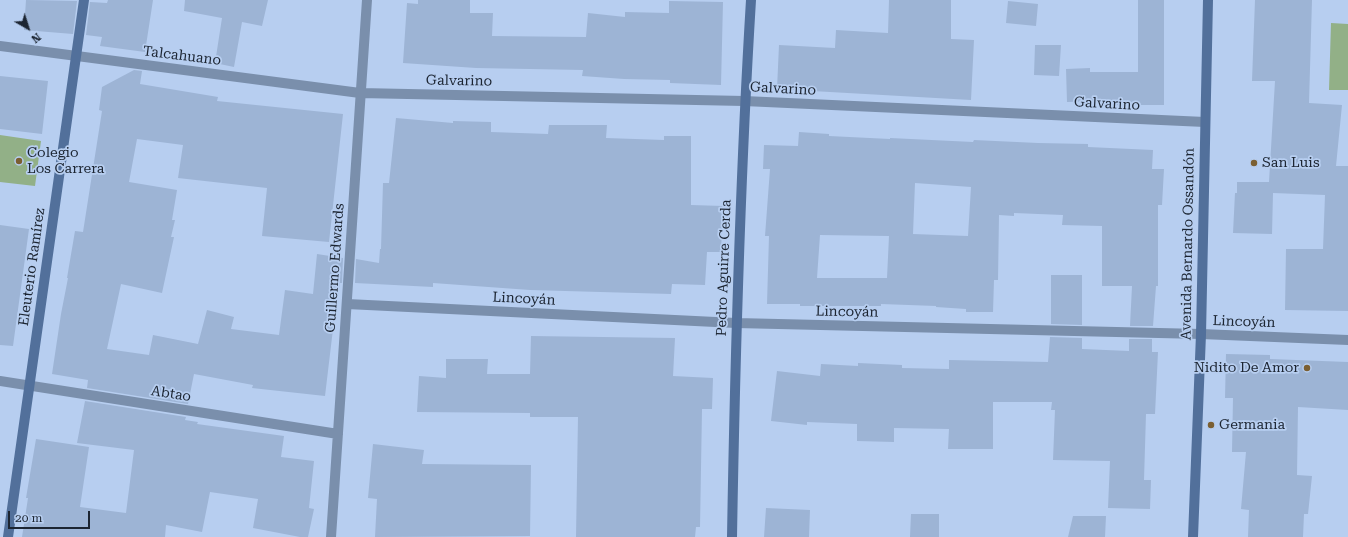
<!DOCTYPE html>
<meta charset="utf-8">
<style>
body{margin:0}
#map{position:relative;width:1348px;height:537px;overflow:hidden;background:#b7cef0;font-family:"Roboto Serif",serif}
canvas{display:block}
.north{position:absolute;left:8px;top:8px;width:40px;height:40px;-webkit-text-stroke:3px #b7cef0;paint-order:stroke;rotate:141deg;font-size:11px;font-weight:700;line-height:16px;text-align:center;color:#1c2532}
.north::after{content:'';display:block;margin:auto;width:14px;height:18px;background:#1c2532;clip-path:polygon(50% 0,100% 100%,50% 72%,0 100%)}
.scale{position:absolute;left:8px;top:511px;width:82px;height:18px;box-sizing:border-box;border:2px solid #1c2532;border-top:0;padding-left:5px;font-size:12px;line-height:14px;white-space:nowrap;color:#1c2532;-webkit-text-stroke:3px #b7cef0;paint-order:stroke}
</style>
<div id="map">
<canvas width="1348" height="537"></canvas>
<div class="north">N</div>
<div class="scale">20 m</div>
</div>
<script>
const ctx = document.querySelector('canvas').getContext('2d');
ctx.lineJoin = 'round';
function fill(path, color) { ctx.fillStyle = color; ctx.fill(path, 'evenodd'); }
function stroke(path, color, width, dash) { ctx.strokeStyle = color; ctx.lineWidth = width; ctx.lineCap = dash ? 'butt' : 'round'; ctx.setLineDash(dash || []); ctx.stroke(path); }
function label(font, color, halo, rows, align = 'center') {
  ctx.font = font + ' "Roboto Serif",serif'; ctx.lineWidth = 3.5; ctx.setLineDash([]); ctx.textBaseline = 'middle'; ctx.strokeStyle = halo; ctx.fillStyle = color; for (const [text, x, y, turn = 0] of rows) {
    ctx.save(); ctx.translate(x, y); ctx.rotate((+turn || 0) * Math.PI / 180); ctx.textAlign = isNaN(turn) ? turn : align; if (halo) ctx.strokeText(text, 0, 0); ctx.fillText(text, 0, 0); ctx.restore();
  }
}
fill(new Path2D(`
 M1331,23L1348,24V90H1329Z
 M0,135L41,141L35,186L0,182Z`), '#92b087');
fill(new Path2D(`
 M26,0L77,1L73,34L24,30Z
 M108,0H153L145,52L100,46L102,37L86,35L90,2L107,3Z
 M185,0H268L262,26L242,22L234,67L215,63L222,18L184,11Z
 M418,0H470V13H493L492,36L586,37L588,13L625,17V12L669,13V1L723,2L721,85L670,83V80L624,79L582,76L583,70L476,68L403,63L407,3L418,4Z
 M889,0H951V39L974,40L971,100L777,89L779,45L835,48L836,30L888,33Z
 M1138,0H1164V105H1102V101L1067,102L1066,69L1090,68V72H1138Z
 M1255,0H1312L1309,103L1342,105L1336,166H1348V311L1285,310L1286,249H1323L1325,195L1273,193L1272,234L1233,233L1235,193H1237V182H1269L1275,81H1252Z
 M1008,1L1038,4L1036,26L1006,23Z
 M1035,45H1061L1059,76L1034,75Z
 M134,70L142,71L140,84L218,97L217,101L343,114L329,242L262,236L267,188L178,178L183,145L137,139L129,182L177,190L172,220H175L171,237H174L162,293L121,284L107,349L149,355L153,335L198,344L207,310L234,317L231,329L279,335L285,290L313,294L317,254L343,258L342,283H340L333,329L325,396L252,388L253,385L194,374L188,404L87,388L88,380L52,374L61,314L68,278H67L75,231L83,232L102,111L99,110L102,87Z
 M0,76L48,81L42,134L0,129Z
 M396,118L453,123V121L491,122V132L548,134L549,125H607L606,138L664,140V136H691V205L723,206L721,252H707L705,285L672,284L671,294L530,290L433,283V287L355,283L356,259L379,263L380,249H381L383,183H389Z
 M799,132L829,134V136L890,139V138L973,142L974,140L1038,143L1088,144V147L1153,150L1152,169H1164L1162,205H1158V286H1156L1153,326H1130L1132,286H1102V226L1062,225L1063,215L1014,213V216L999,215L998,280H994L993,312H966V309L936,307V306L881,304V306H800V304H767L769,236H765L770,169H763L764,145L798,146ZM915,183L971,187L968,236L913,234ZM820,235L889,236L887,278H817Z
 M0,225L29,229L13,346L0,345Z
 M1051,275H1082V325L1051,324Z
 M531,336L675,338L673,376L713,378L712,409H702L700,527H696L695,537H576L578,417H530V413L417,412L419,376L446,378V359H488L487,374H530Z
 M1050,337L1082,338V349L1129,351V339H1152V352H1158L1155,414H1146L1144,480H1151L1150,509L1108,508L1110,461L1053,460L1055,410H1051L1052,402H993V449H948L949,429L894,428V442L857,441V424L807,422V425L771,421L777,371L820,376L821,364L858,366V363L902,365V368L949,369V360L1048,362Z
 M1226,354L1270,355V359L1348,362V410L1298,407L1297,475L1312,476L1308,514H1304L1303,537H1248L1249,510L1241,509L1246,452H1232L1233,398H1225Z
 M85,401L186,417L185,420L198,422L197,424L284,436L281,457L314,461L309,508L314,509L308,537H300L253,528L258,499L210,492L202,532L166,525L165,537H22L28,498H26L36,439L89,447L80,507L126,513L134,450L77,443Z
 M373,444L424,450L422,464L531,465L530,536L375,537L377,499L368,498Z
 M766,508L810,510L809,537H764Z
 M911,514H939V537H910Z
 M1073,516H1106L1105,537H1068Z`), '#9db4d5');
stroke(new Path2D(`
 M0,46L360,93L744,101L1205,122
 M347,304L736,323L1201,334L1348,340
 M0,381L338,434
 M331,537L367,0`), '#7a8fac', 10);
stroke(new Path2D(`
 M8,537L84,0
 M732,537C735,358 740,179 751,0
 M1193,537L1201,334L1208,0`), '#52709b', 10);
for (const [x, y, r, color] of [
 [19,161,4,"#7b5f32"],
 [1254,163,4,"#7b5f32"],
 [1307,368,4,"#7b5f32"],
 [1211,425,4,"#7b5f32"]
]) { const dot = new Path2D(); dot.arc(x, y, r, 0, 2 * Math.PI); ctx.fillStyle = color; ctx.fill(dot); stroke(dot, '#b7cef0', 1.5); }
label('14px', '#1c2532', '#b7cef0', [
 ["Talcahuano",182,56,7],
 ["Galvarino",459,81,1],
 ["Galvarino",783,89,3],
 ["Galvarino",1107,104,3],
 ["Avenida Bernardo Ossandón",1188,244,-89],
 ["Eleuterio Ramírez",32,267,-82],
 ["Guillermo Edwards",335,268,-86],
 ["Pedro Aguirre Cerda",724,268,-88],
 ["Lincoyán",524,299,3],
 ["Lincoyán",847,312,1],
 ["Lincoyán",1244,322,2],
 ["Abtao",171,394,9]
]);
label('14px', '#1c2532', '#b7cef0', [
 ["Colegio",27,153],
 ["Los Carrera",27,169],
 ["San Luis",1262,163],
 ["Nidito De Amor",1299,368,"right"],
 ["Germania",1219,425]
], 'left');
</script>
